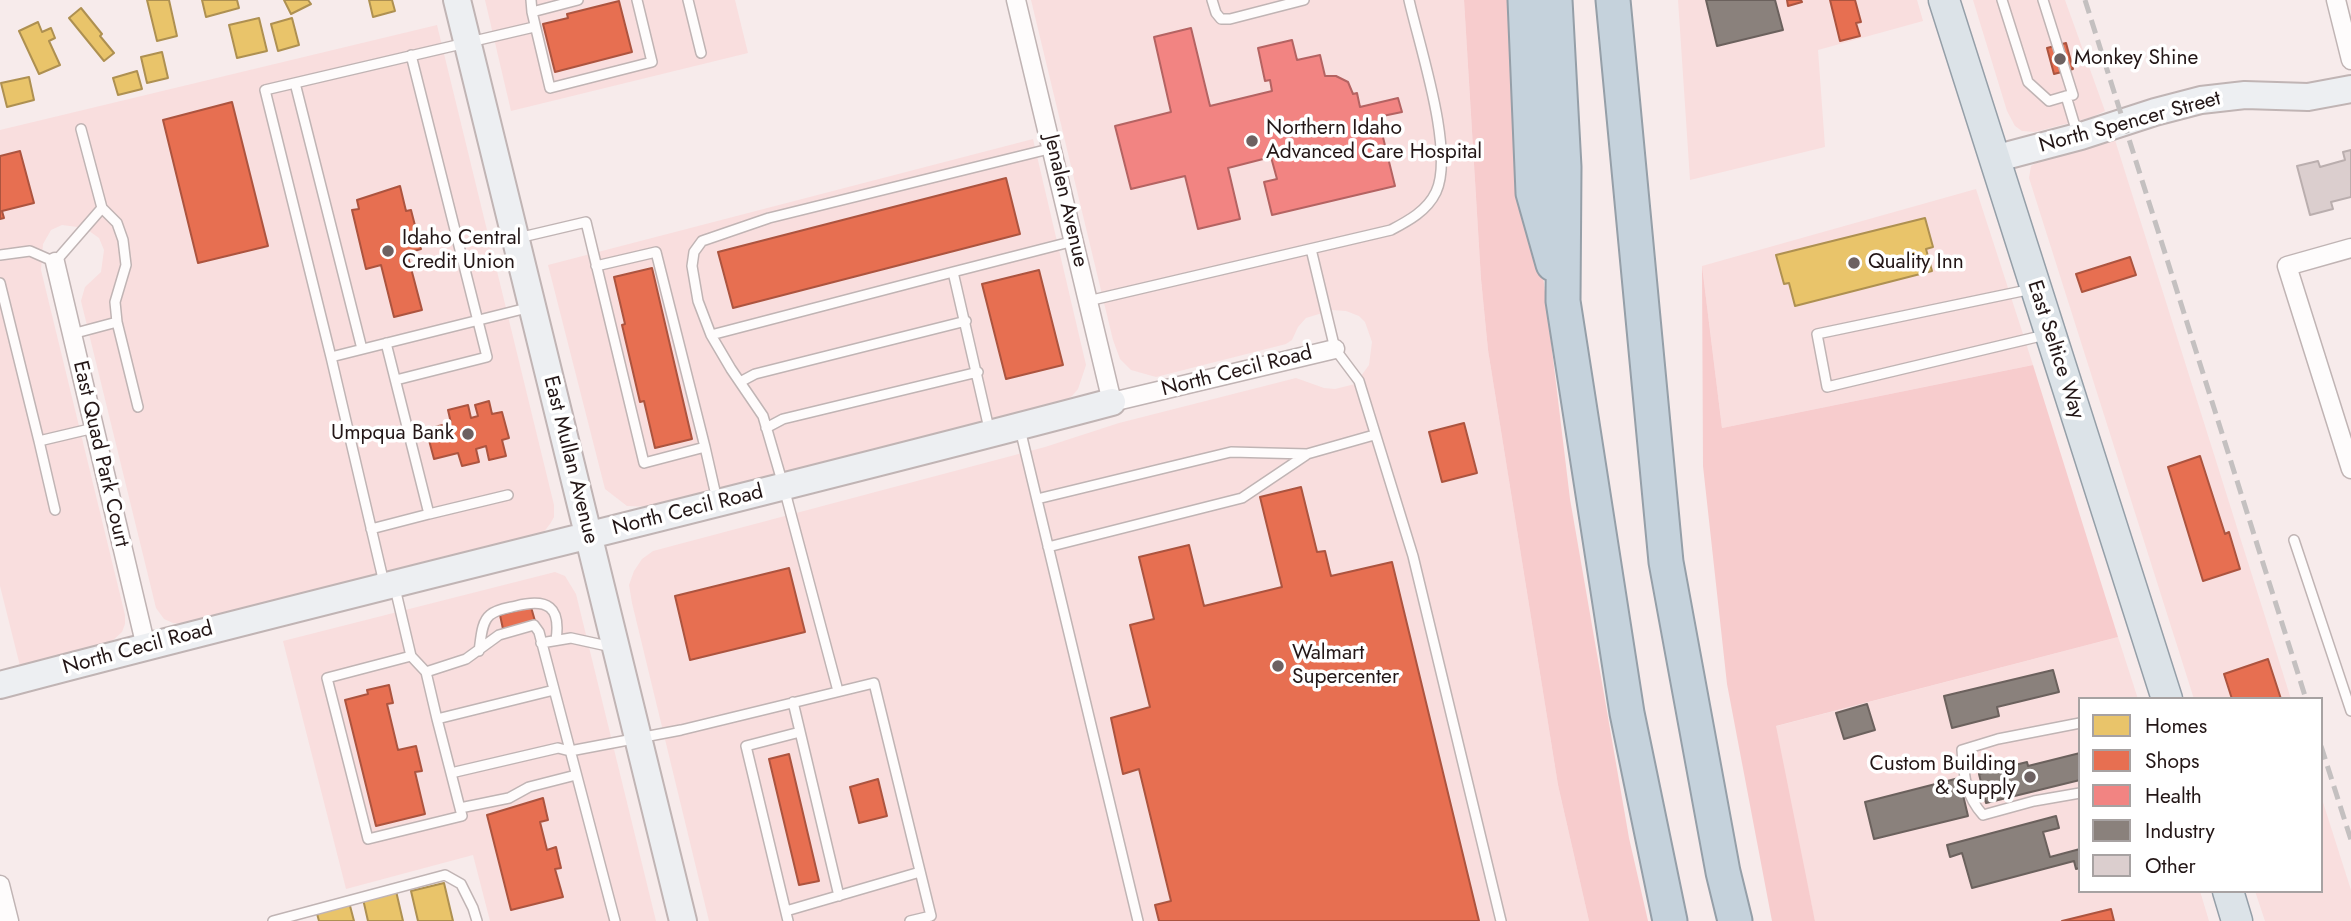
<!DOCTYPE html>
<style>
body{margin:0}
#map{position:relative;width:2351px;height:921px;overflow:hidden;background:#f7ebeb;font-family:Jost,sans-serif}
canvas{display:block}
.legend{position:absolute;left:2078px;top:697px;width:245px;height:196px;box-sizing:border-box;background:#fff;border:2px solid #a7a2a2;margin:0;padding:9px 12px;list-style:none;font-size:21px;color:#231616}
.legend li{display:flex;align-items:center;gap:14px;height:35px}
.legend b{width:35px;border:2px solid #a7a2a2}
</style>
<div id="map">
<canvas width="2351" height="921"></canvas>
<ul class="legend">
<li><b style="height:19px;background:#e9c46a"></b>Homes</li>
<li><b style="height:19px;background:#e76f51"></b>Shops</li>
<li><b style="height:19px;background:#f28482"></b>Health</li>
<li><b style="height:19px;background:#8a817c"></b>Industry</li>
<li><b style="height:19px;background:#dbcece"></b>Other</li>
</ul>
</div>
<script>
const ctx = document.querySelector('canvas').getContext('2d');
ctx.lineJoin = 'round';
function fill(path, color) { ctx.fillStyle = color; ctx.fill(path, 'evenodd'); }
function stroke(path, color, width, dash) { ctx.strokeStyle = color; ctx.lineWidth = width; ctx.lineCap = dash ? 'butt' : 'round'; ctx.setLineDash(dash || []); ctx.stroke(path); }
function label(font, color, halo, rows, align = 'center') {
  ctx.font = font + ' Jost,sans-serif'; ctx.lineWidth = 7; ctx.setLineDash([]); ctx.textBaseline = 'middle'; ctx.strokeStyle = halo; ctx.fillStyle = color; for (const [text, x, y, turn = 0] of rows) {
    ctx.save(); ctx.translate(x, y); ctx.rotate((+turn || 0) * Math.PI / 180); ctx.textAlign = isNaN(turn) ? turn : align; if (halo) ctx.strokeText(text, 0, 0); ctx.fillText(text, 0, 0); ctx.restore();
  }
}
fill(new Path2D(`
 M485,0H735L748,53L511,111Z
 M1031,0H1464L1481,279L1488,350L1558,785L1589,921H709L632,603L629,585L634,571L642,559L653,551L1045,447L1119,423L1296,378L1324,388L1335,389L1355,384L1369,365L1372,342L1365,322L1359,316L1346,311L1332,310L1306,318L1298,327L1292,340L1286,344L1156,377L1131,370L1120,359L1113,340Z
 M1678,0H1917L1923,21L1818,50L1825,147L1690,180Z
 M1973,0H2065L2105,111L2092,117L2035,132L2022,131L2015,126L2007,111Z
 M437,25L554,505V517L550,524L543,533L531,537L182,624L173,623L164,619L156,608L81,301L85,287L101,272L104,250L99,238L85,228L62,225L51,230L43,244L41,270L125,615V624L122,632L110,643L20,666L0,586V130Z
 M1033,139L1086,365L1078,389L1072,396L1062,402L652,507L627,506L605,489L548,265Z
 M2115,140L2291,699H2194L2029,178L2031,166L2043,159Z
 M1976,189L2033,365L1722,428L1702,266Z
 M555,572L565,576L576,594L656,921H490L473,855L346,889L283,641Z
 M2118,637L2138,699H2080V891H2200L2209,921H1815L1773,727Z
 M2321,796L2351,890V921H2265L2255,891H2321Z`), '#f9dede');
fill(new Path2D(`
 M1464,0H1514L1526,135L1570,499L1629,838L1648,921H1589L1558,785L1488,350L1481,279Z
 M1702,266L1722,428L2033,365L2118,637L1776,726L1815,921H1772L1727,684L1703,466Z`), '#f7cccd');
const homes = new Path2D(`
 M147,0H169L177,36L157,41Z
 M202,0H237L239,8L206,17Z
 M284,0H308L311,4L291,14Z
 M369,0H392L395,11L373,17Z
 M81,8L102,34L100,36L114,53L104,61L69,18Z
 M259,18L267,51L237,58L229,25Z
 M292,18L299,45L278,51L271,24Z
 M38,22L42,32L51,28L55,38L49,41L60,65L39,74L19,31Z
 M162,52L168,78L147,83L141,57Z
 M137,71L142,89L118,95L113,78Z
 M29,77L34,100L7,107L1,83Z
 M1925,218L1933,247L1926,249L1932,271L1795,306L1789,283L1784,284L1776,255Z
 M444,883L453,921H418L411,891Z
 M396,891L403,921H368L363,899Z
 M349,902L354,921H319L316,910Z`);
fill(homes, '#e9c46a');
stroke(homes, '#ae9051', 2);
const shops = new Path2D(`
 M1787,0H1801L1802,2L1788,6Z
 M1830,0H1855L1861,22L1856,23L1860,36L1840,41Z
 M619,1L632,52L555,72L543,24L568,18L567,14Z
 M2066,43L2073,69L2054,74L2047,48Z
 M232,102L268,246L198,263L163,120Z
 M20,151L34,203L2,211L4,218L0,219V156Z
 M1006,178L1020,234L733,308L718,252Z
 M400,186L406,211L411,210L421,249L407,253L422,310L394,317L381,265L366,269L352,210L359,209L357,200Z
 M2130,257L2136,275L2082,292L2076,274Z
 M652,268L692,439L655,448L644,401L640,402L622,325L625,324L614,277Z
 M1039,270L1063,365L1006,379L982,284Z
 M489,401L492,414L502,412L509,438L502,440L506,456L489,460L486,446L476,449L479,462L462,466L458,453L434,459L426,429L451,423L448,410L468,405L471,418L478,416L475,405Z
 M1464,423L1477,473L1442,482L1429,432Z
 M2200,456L2225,534L2229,532L2240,569L2203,581L2168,467Z
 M1301,487L1317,552L1325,551L1331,576L1392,562L1479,921H1159L1155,905L1171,901L1139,769L1123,774L1111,718L1150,707L1130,625L1154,619L1139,557L1189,545L1204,606L1282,587L1260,497Z
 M789,568L805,632L690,660L675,596Z
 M531,607L535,621L503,629L500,615Z
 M2268,659L2281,699H2232L2224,674Z
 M389,685L393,703L387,704L398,750L416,746L422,771L415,772L425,814L376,826L345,700L368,694L367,690Z
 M789,754L819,881L799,885L769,759Z
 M878,779L887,816L859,823L850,787Z
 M543,798L548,820L540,822L547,850L556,847L561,868L555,869L563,897L511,910L487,815Z
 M2111,909L2114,921H2062Z`);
fill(shops, '#e76f51');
stroke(shops, '#ac543f', 2);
const health = new Path2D(`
 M1191,28L1210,106L1272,91L1270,80L1265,81L1258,48L1292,40L1297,60L1320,55L1325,76H1336L1348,82L1353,94L1357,93L1360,107L1398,98L1402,112L1378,117L1395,186L1272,215L1264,182L1277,179L1271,157L1228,168L1240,219L1198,229L1185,176L1131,189L1115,126L1171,112L1154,37Z`);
fill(health, '#f28482');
stroke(health, '#b46362', 2);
const industry = new Path2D(`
 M1706,0H1775L1783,30L1717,46Z
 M2053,670L2059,692L1997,707L1999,716L1952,728L1944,696Z
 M1867,704L1875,730L1844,739L1836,713Z
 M2080,753V780L1986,803L1979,774L2027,762L2028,766Z
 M1959,778L1968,816L1874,839L1865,802Z
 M2056,816L2059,828L2043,832L2050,857L2080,849V868L2076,869L2074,861L1972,888L1962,853L1950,857L1947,845Z`);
fill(industry, '#8a817c');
stroke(industry, '#6b615d', 2);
const building = new Path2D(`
 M2351,150V197L2331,202L2333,209L2310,215L2297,166L2318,161L2320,167L2345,160L2343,152Z`);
fill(building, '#dbcece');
stroke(building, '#baaeae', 2);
const lane = new Path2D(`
 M531,0L532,12
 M578,0L532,12L550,88L652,62L637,0
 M688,0L701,53
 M1212,0L1216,13L1221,19H1230L1304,0
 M2002,0L2028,82L2049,101L2066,96L2078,136
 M2043,0L2073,95L2066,96
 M295,83L362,349
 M81,129L102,208L117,223L123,240L126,265L115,302L117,322L138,407
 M518,238L586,222L644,463L705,447L656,252L596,266
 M1311,249L1335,349L1359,381L1413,556L1501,921
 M0,255L30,251L55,262L102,208
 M0,283L39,441L94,428
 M2032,289L1817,334L1827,387L2045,335
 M1088,301L1391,230C1408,221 1427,211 1436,192C1455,152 1419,45 1409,0
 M531,307L331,357L265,90L534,27
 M72,334L117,322
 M711,335L698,301L692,266L694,252L702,241L769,218L1053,148
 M331,357L384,583
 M396,380L487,357L411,55
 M740,382L755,374L966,321
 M766,428L783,419L978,372
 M1020,429L1138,921
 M990,433L953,272L1074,241
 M39,441L55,510
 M705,447L717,500
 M1037,499L1231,452L1307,454L1374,435
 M429,514L508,495
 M371,529L429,514L386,343
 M2294,540L2351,711
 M1048,547L1242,498L1306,455
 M395,588L411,656L426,672L437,719L554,690
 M541,643L571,638L612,647
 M479,651C481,640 481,622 490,615C497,609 508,608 516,606C548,598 561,607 556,640
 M411,656L327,678L368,839L462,816L437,719
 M426,672L466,659L499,635L534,625L539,632L615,921
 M838,691L784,488L763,416L731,369L711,335L953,272
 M793,702L839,896
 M2080,723L1998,739L1962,750C1964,775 1965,795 1983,815L2034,801L2080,793
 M451,773L558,748L570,751L681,730L874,683L931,916L910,921
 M460,808L509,798L529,787L576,775
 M786,911L920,872
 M273,921L445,875L461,884L473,908L477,921
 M788,921L746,746L800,732`);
const street = new Path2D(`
 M1016,0L1112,402L1335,349
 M2336,0L2351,60
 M2351,248L2287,266L2351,469
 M55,262L146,647
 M0,885L9,921`);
const secondary = new Path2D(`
 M457,0L683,921
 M1994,159L2081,136L2155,112L2201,100L2245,95L2308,97L2351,89
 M0,685C370,587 742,500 1112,402`);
const primary = new Path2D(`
 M1944,0L2167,699
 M2228,891L2237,921`);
const highway = new Path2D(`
 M1525,0L1533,193L1553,264
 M1555,0L1564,167L1563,301L1627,713L1670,921
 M1613,0L1666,562L1723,872L1735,921`);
stroke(lane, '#c0b4b4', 12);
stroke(street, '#c0b4b4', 21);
stroke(secondary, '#c0b4b4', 30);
stroke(primary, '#959fa8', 33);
stroke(highway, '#959fa8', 37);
stroke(lane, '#fefcfc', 9);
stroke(street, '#fefcfc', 18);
stroke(secondary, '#edeff2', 26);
stroke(primary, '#dce3e8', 30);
stroke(highway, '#c5d2dc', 33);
stroke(new Path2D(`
 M2085,0L2306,699
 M2321,746L2351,840`), '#c4c0c0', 5, [14, 7]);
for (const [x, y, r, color] of [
 [2060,59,7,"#6d6161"],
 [1252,141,7,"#6d6161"],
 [388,251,7,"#6d6161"],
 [1854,263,7,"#6d6161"],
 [468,434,7,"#6d6161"],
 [1278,666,7,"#6d6161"],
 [2030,777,7,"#6d6161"]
]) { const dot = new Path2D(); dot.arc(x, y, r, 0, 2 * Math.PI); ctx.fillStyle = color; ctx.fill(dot); stroke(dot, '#fff', 2.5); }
label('21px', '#231616', '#fff', [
 ["Monkey Shine",2074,59],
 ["Northern Idaho",1266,129],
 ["Advanced Care Hospital",1266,153],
 ["Idaho Central",402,239],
 ["Credit Union",402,263],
 ["Quality Inn",1868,263],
 ["Umpqua Bank",454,434,"right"],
 ["Walmart",1292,654],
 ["Supercenter",1292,678],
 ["Custom Building",2016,765,"right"],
 ["& Supply",2016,789,"right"]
], 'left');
label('21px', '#231616', '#fff', [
 ["North Spencer Street",2130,123,-15],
 ["Jenalen Avenue",1065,201,77],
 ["East Seltice Way",2055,350,72],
 ["North Cecil Road",1237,372,-14],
 ["East Quad Park Court",100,454,77],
 ["East Mullan Avenue",570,460,76],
 ["North Cecil Road",688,511,-14],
 ["North Cecil Road",138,649,-15]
]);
</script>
